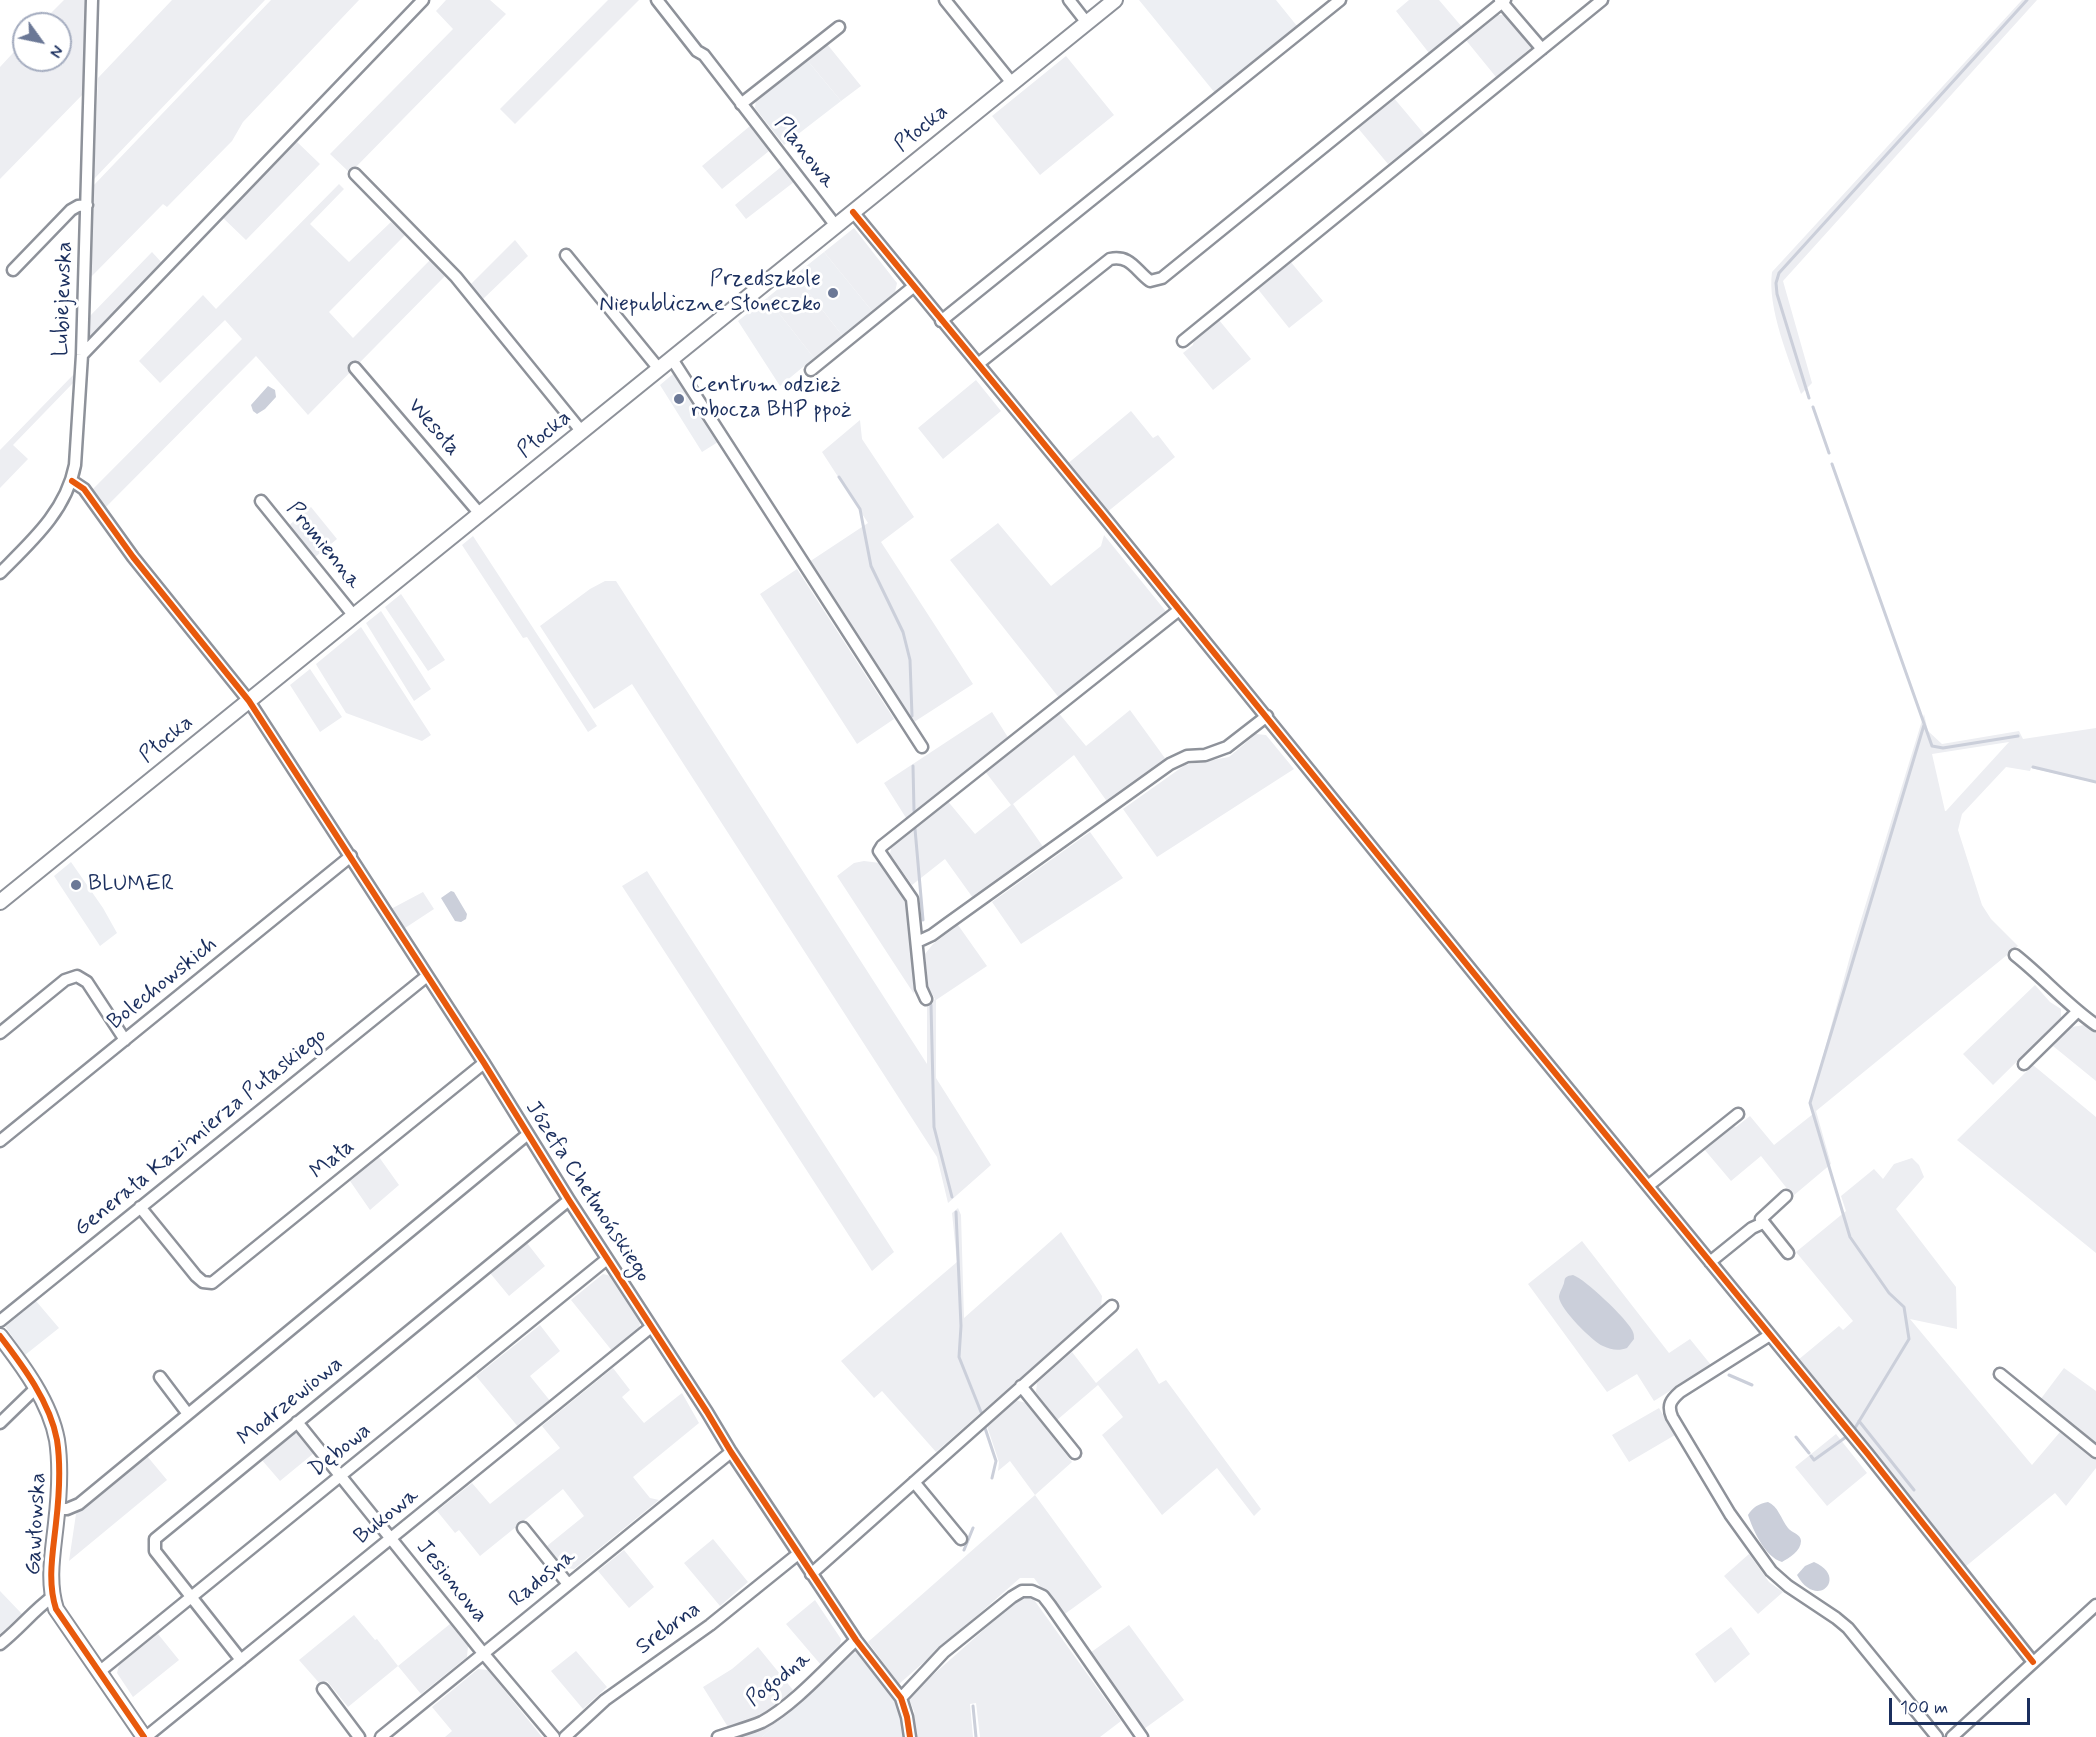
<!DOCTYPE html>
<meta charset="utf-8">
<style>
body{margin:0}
#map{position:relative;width:2096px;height:1737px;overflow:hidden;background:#fff;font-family:Mynerve,sans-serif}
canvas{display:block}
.north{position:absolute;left:12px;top:12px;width:60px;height:60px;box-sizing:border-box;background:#fff;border:2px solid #a4acbf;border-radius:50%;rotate:123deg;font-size:16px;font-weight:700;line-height:24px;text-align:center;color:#1b2f5e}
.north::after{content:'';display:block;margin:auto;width:21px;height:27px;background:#6b7896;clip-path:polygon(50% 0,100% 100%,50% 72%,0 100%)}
.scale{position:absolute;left:1889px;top:1698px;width:141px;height:27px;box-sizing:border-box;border:3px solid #1b2f5e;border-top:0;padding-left:8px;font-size:18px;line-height:21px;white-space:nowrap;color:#1b2f5e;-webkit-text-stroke:4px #fff;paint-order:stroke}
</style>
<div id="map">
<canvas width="2096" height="1737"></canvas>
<div class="north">N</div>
<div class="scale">100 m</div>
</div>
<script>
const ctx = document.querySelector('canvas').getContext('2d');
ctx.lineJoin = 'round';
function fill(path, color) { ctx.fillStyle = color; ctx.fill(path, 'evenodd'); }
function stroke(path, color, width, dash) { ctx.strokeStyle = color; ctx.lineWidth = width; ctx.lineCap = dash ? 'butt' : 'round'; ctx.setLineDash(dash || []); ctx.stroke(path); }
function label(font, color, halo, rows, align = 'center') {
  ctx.font = font + ' Mynerve,sans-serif'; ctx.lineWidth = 6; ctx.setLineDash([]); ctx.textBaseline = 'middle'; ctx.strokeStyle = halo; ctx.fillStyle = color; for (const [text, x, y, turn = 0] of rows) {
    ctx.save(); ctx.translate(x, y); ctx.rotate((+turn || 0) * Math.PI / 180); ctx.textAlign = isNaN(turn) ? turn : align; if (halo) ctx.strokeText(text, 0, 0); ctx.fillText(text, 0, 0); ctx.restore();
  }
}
fill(new Path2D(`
 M1139,0H1276L1297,26L1215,93Z
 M807,60L841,101L784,145L755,108L756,100Z
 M824,252L872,311L842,335L795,275Z
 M767,298L814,358L780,386L738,321Z
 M673,374L718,442L702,452L660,385Z
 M71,862L103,908L117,933L100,946L54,876Z
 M36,1301L59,1328L25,1355L5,1326Z
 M0,1591L22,1614L0,1634Z
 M860,1649L901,1710L904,1737H762Z`), '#edeff3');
fill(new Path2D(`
 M64,0H90L87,90L0,179V67L24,41V60H60V24H40Z
 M172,0H265L94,179L98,78Z
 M271,0H359L243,122L232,141L167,207L163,204L89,279L93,186Z
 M446,0H490L506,14L350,173L330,154L453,29L436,11Z
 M608,0H639L515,124L500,109Z
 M1409,0H1439L1462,27L1429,53L1396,11Z
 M2022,0H2037L1783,281L1812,383L1801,394C1789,359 1767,308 1772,272Z
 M1495,15H1506L1533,46L1496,77L1465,39Z
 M827,44L861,86L841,101L807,60Z
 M1066,56L1114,115L1040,175L992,116Z
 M1393,97L1425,135L1388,164L1357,127Z
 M750,126L769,151L722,189L702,166Z
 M295,140L320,164L246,240L221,216Z
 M781,167L794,182L746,219L735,205Z
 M339,184L344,189L310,224L349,262L391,222L405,235L329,312L353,338L430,260L445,276L308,415L256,356L102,511L90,492L242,339L225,320L160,383L139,361L203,295L216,309Z
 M854,228L897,283L895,292L872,311L824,252Z
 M515,240L528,256L482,300L470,285Z
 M152,252L163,264L88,342V318Z
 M1290,261L1323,301L1289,328L1257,288Z
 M795,275L842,335L814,358L767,298Z
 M1219,320L1251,359L1213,390L1183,353L1193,345L1194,340Z
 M75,373L74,382L13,445L28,459L0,488V450Z
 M976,380L1001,411L943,459L918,428Z
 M1131,411L1153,438L1158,435L1175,457L1106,513L1066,465Z
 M860,420L862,439L914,517L881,542L973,684L914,722L809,562L868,523L822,452Z
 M311,507L337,539L314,558L288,526Z
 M998,523L1051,586L1101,546L1104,535L1168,614L1060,699L950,560Z
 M473,536L597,726L588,732L527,637L523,638L462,545Z
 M797,569L894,719L857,744L760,594Z
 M605,581H616L927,1064V1005L935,999L928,987L925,954L933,944L958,925L987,966L936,1000V1078L991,1165L948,1203L937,1157L632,684L594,709L540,626L590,589Z
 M401,594L445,660L428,671L385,607Z
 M381,611L431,689L414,701L366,623Z
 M361,627L431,735L422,741L346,713L317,666L316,664Z
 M310,669L342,717L320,732L290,685Z
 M1130,710L1167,761L1108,803L1074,755L1013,804L1044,848L973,898L945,859L912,885L890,854L892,842L946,799L975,834L1011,805L984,770L1057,711L1086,746Z
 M992,712L1009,739L908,821L884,783Z
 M1924,714L1928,731L1942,744L2019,731L2023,739L2096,728V783L2031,768L2030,771L2006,767L1962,814L1958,830L1982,905L1991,919L2018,946L1816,1111L1831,1164L1793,1196L1761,1156L1731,1181L1704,1149L1732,1126L1736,1127L1750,1116L1774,1145L1813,1114L1810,1104L1852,949ZM2009,742L1946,811H1945L1932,754Z
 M1256,734L1266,735L1294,769L1157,857L1123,809L1185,765L1229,757Z
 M1090,832L1123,878L1021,944L992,902Z
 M864,861L880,863L907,902L914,994L837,876L854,863Z
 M647,871L894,1252L872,1271L622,886Z
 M423,892L434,909L402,930L389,910Z
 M2035,985L2050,1002L2061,1009V1018L1993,1085L1963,1054Z
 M2084,1025L2096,1033V1081L2053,1046L2072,1027Z
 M2033,1065L2096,1117V1253L1957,1140Z
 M379,1157L399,1185L370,1210L350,1181Z
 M1912,1158L1919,1165L1924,1177L1896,1209L1956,1287L1957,1329L1910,1319L2032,1465L2060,1432L2096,1460V1468L2066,1506L2055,1493L1965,1567L1798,1360L1839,1326L1843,1330L1853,1321L1796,1252L1846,1211L1841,1196L1874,1169L1883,1179L1894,1164Z
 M958,1208L961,1215L964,1318L1061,1232L1102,1296L1101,1307L936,1452L882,1391L874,1398L841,1361L957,1262L952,1213Z
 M1582,1241L1669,1353L1690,1339L1711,1365L1654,1401L1637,1374L1607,1392L1528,1284Z
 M527,1243L545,1266L509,1296L490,1273Z
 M603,1274L611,1276L640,1322L639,1330L613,1352L571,1300Z
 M540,1325L560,1351L530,1376L551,1402L519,1428L476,1376Z
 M1137,1348L1159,1384L1166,1380L1261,1509L1254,1516L1217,1468L1162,1515L1102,1435L1123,1417L1098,1385L1057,1420L1036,1392L1037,1383L1072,1352L1096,1383Z
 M613,1368L630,1390L622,1397L644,1423L682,1393L699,1423L633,1477L650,1498L659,1500L574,1569L564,1568L547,1546L584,1516L563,1489L480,1556L459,1530L455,1533L437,1511L472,1483L490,1504L560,1448L542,1426Z
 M2064,1368L2096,1391V1445L2040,1400Z
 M1015,1400L1026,1403L1072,1462L1035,1495L1102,1587L1062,1616L1034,1578H1020L899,1684L868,1642L1035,1495L1010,1461L998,1471L999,1462L987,1426Z
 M1659,1408L1675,1435L1629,1462L1612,1435Z
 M292,1434H300L314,1453L280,1481L261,1459Z
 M1836,1434L1867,1473L1827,1506L1795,1467Z
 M147,1456L167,1480L69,1561L76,1514Z
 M713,1539L748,1582L720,1606L684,1563Z
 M624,1550L654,1587L629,1608L598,1571Z
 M1749,1554L1769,1582L1783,1592L1758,1614L1724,1576Z
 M1022,1596L1032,1597L1121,1721L1100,1737H980L976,1703L970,1704L973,1737H916L914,1711L908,1697Z
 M815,1600L841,1639L839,1649L821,1665L786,1624Z
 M354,1615L375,1640L377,1639L398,1666L450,1624L468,1646L467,1657L421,1694L398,1666L348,1707L327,1681L321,1685L299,1660Z
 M1129,1625L1184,1700L1144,1729L1090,1653Z
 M1731,1627L1750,1654L1715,1683L1695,1654Z
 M158,1634L179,1660L133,1697L117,1673L119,1665Z
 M758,1647L793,1690L764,1716L728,1727L703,1687L732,1669Z
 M855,1648L860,1649L762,1737H730L752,1729Z
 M576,1651L607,1687L583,1709L551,1671Z
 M478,1669L488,1670L542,1737H445L452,1731L432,1707Z`), '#edeef2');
fill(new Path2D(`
 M268,386L275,390L276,397L265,409L257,414L253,411L251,405Z
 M451,891L454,892L467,914L466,919L461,922L455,921L441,898Z
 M1573,1275C1585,1279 1627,1319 1632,1330C1634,1334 1634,1335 1634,1339L1627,1348C1619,1351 1611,1350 1603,1346C1593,1342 1559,1308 1559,1297C1559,1293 1563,1287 1564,1283C1565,1277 1566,1276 1573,1275Z
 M1768,1502C1778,1506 1781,1519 1788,1528C1792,1533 1801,1534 1801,1541C1801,1551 1789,1558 1782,1562C1765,1557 1753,1530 1748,1515C1753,1507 1758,1504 1768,1502Z
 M1814,1562C1849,1577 1817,1611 1797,1575L1805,1566Z`), '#cbcfda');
stroke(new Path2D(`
 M1809,398L1777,294L1776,283L1779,273L2027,0
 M1813,407L1829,453
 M1832,464L1932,746L1943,748L2018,736
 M839,477L860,509L871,566L903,632L910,660L912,716
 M913,766L914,811
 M2033,767L2096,782
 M915,829L923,920
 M931,1005L934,1127L952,1197
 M956,1212L961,1326L959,1357L981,1412
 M1729,1375L1752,1385
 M1859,1421L1914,1490
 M985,1428L996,1461L992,1478
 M1855,1428L1909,1339L1904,1307L1889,1293L1850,1237L1810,1103L1924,725
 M1796,1437L1809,1453
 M1811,1456L1814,1460L1846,1437
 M964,1550L973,1528
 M973,1706L976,1737`), '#cbcfda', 3);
const minor = new Path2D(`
 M657,0L697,51L704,55L836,226
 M945,0L1012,83
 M1069,0L1087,23
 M1500,0L1542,49
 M741,104L839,27
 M355,174L456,277L582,432
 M853,212L1100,512L1515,1024L1867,1453L2033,1662
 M566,255L659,369
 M13,270L71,210L78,206L87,205
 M941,321L1340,0
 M1183,341L1602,0
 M82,355L423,0
 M672,359L922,747
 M978,364L1110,259C1131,255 1135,270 1150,281L1162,278L1505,0
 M355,368L480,514
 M811,370L913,287
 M72,481L84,489L133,557L249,701L484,1063L569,1200L707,1412L731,1452L856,1640L901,1698L907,1717L910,1737
 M261,501L354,616
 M0,573C32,541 66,511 75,465L82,355L92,0
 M917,942L932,935L947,924L1170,764L1187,756L1205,755L1227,747L1267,716
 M2015,955C2043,977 2066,1004 2096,1025
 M926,999L921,988L912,899L879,851L882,846L1179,610
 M0,1033L65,980L77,976L87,982L125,1040
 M2024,1064L2077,1012
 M0,1141L351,856
 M1648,1186L1738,1114
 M1786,1196L1761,1219L1788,1253
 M140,1207L196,1276L203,1282L212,1283L484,1063
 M1710,1262L1752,1228L1763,1223
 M0,1321L427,976
 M1770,1335L1680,1392C1671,1400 1667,1405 1672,1417L1730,1514L1771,1571L1788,1586L1836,1618L1848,1628L1937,1737
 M2000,1374L2096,1452
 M160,1377L188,1414
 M1021,1386L1075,1453
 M297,1422L483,1653L554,1737
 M0,1423L36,1388
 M914,1482L961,1539
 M58,1509H67L79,1504L528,1134
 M523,1528L568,1584
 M811,1574L1112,1306
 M0,1644C19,1629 33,1611 52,1597
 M241,1660L155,1551V1539L569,1200
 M99,1672L607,1259
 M323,1689L359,1737
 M901,1698L944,1652L1012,1597L1022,1591H1032L1043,1596L1050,1605L1142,1737
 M146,1737L651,1327
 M381,1737L731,1452
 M565,1737L605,1700L710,1625L798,1554
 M718,1737C732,1732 748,1728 762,1722C794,1705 829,1665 856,1640
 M1952,1737L2096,1605`);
const tertiary = new Path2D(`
 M0,902L1115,0
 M0,1336C23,1366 50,1402 57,1440C61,1466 59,1497 56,1523C53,1552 47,1581 56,1609L144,1737`);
stroke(minor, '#8e929a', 15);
stroke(tertiary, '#8e929a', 18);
stroke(minor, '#fff', 10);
stroke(tertiary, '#fff', 14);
stroke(new Path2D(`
 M853,212L1100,512L1515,1024L1867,1453L2033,1662
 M72,481L84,489L133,557L249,701L484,1063L569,1200L707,1412L731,1452L856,1640L901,1698L907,1717L910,1737
 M0,1336C23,1366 50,1402 57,1440C61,1466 59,1497 56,1523C53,1552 47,1581 56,1609L144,1737`), '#e8590c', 6);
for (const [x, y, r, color] of [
 [833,293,6,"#6b7896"],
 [679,399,6,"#6b7896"],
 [76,885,6,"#6b7896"]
]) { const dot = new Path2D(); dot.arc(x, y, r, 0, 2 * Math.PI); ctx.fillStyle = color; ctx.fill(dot); stroke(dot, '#fff', 2); }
label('22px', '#1b2f5e', '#fff', [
 ["Płocka",922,129,-39],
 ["Planowa",804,153,52],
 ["Lubiejewska",64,299,-88],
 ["Wesoła",433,428,49],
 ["Płocka",545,435,-39],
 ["Promienna",323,546,51],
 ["Płocka",167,740,-39],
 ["Bolechowskich",163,984,-39],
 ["Generała Kazimierza Pułaskiego",201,1133,-39],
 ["Mała",333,1160,-39],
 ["Józefa Chełmońskiego",587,1192,57],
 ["Modrzewiowa",291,1402,-39],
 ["Dębowa",341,1451,-39],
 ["Bukowa",387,1517,-39],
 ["Gawłowska",37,1524,-87],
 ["Radosna",543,1579,-39],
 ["Jesionowa",451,1582,51],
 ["Srebrna",669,1629,-36],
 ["Pogodna",779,1680,-38]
]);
label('22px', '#1b2f5e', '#fff', [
 ["Przedszkole",821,280,"right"],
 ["Niepubliczne Słoneczko",821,305,"right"],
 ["Centrum odzież",691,386],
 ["robocza BHP ppoż",691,411],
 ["BLUMER",88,885]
], 'left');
</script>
